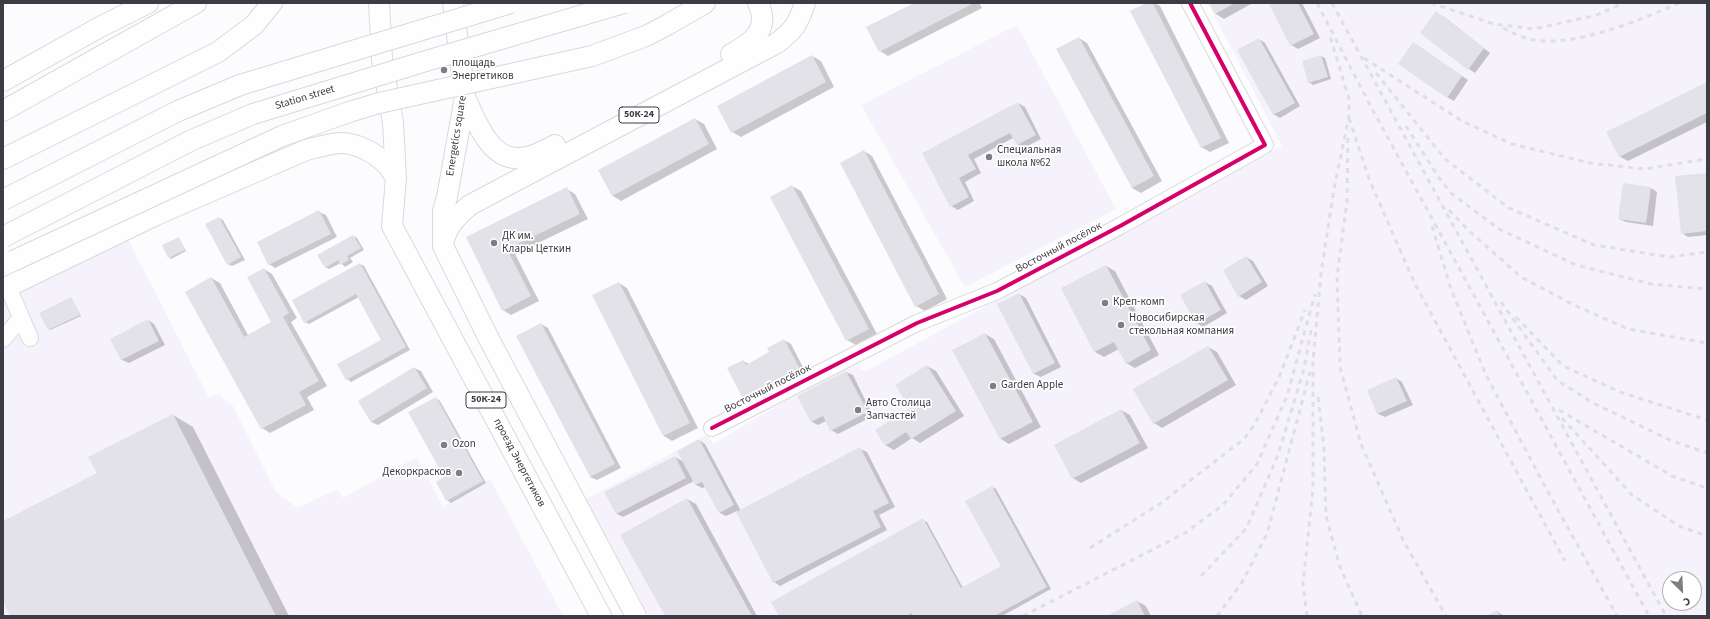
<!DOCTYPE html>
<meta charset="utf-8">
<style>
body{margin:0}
#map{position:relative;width:1710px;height:619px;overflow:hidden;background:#fcfbfd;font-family:"Source Sans 3",sans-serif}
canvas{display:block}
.frame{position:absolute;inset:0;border:4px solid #3d3b43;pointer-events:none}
.north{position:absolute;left:1662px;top:571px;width:40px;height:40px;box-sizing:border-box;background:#fff;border:1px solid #b1b1b4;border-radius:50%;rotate:156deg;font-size:11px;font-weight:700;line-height:16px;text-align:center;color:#3d3b43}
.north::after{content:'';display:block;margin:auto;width:14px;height:18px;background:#807e84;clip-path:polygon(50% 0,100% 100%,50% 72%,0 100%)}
</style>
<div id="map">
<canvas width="1710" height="619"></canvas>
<div class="frame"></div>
<div class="north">С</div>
</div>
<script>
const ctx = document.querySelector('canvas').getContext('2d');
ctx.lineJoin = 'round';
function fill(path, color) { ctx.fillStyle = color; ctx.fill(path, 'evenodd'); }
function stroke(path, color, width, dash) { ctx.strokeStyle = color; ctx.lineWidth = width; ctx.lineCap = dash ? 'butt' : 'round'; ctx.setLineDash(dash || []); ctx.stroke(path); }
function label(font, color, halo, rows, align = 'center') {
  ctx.font = font + ' "Source Sans 3",sans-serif'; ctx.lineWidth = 3.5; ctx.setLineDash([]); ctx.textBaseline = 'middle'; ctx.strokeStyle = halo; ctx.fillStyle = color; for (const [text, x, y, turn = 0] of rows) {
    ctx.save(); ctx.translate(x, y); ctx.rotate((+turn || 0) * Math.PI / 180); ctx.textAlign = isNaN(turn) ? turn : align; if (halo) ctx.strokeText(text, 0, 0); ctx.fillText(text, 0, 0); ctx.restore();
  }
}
fill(new Path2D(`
 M1208,3H1707V616H649L586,499L708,434L713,444L795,395L853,366L866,371L1282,146ZM1670,579H1694V603H1670Z
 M1017,25L1116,209L965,287L861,105Z
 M127,237L209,398L219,394L233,406L276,492L298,508L337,489L343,498L417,457L443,506L490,479L563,616H3V293Z`), '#f5f2fc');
fill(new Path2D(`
 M916,3H979L982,8L888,56L880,51Z
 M1148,3H1154L1160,6L1229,143L1210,152L1201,147Z
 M1210,3H1251V4L1224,19L1216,14Z
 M1273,3H1302L1320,38L1298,49L1291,45Z
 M1443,16L1490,53L1475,73L1469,69Z
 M1079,38L1087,43L1162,181L1141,193L1132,188Z
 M1259,39L1265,43L1300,106L1280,118L1273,114Z
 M1414,43L1468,80L1454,101L1447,97Z
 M812,56L821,61L834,87L741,137L732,132Z
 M1321,56L1325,58L1331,79L1313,85L1309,82Z
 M1707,83V122L1628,161L1619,156Z
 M1018,103L1025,107L1041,139L1024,148L1017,144L1013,138L974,159L981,173L965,182L974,201L958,210L951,206L923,153Z
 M695,119L704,124L717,149L621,201L613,196L599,170Z
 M864,151L872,156L947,299L925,311L916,306Z
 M1707,174V235L1688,237L1682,233Z
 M792,186L801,191L877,334L856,345L847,340Z
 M1651,188L1657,192L1653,226L1626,222L1619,219Z
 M567,189L575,194L588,219L515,254L539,301L511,315L503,310L467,238Z
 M319,212L326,215L337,237L275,268L269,264Z
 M219,218L223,220L245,260L232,266L228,264Z
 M353,236L357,238L364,250L350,258L353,262L345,267L341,263L329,269L325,267Z
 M179,238L186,251L171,259L163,246Z
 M1246,257L1253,261L1268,286L1246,300L1239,296Z
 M360,264L364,266L410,350L351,382L347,379L382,340L359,297L309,324L305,322Z
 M1106,266L1115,271L1159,355L1135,368L1126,363L1119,349L1104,357L1095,352L1062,289Z
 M264,269L272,274L297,318L291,322L327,386L307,397L314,410L270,433L262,428L211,278L220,283L248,335L273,322Z
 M1205,282L1212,286L1227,313L1203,327L1197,323Z
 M619,283L627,288L698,428L672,441L664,436Z
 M1019,294L1026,298L1061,367L1041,377L1034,374L999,305Z
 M71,298L81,316L50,330L49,329Z
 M148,320L154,324L165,345L129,363L122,360L111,339Z
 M541,324L548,328L621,468L597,480L590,477Z
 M985,334L994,339L1041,427L1009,444L1001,439L953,351Z
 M784,340L791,344L807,375L751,404L745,400L743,361L749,364L771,353Z
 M1208,347L1217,352L1236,385L1162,428L1154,423Z
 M927,366L936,371L964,416L920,443L912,438L894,450L885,445L911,408Z
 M414,368L421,371L433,392L378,425L371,422L359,402Z
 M846,372L853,375L873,416L838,434L831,430L826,421L818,425L812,422L799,396Z
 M1396,378L1402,382L1413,405L1385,417L1378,414L1368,391Z
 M436,398L440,401L486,483L451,503L447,500L446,478Z
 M1121,410L1130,415L1148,448L1081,483L1073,478L1055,445Z
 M173,415L193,427L289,616H11L3,600V522L98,474Z
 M699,440L705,444L741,511L860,449L867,452L895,507L879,515L887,530L780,586L774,582L737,511L726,516L720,513L706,487L702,488L696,485L694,481L623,517L617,514L606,492L675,457L684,462Z
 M992,487L996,489L1051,589L1002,616H780L923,520L927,522L963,588L1003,566Z
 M687,499L696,504L757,616H666Z
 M1137,601L1146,606L1151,616H1109Z
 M1497,611L1504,616H1488Z`), '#0003');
fill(new Path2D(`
 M914,3H974L879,52L866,27Z
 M1146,3H1153L1221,138L1201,148L1130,11Z
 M1209,3H1235L1215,14Z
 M1271,3H1298L1314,34L1290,46L1269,4Z
 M1436,11L1484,48L1468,70L1420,33Z
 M1079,37L1154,176L1132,188L1056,49Z
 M1259,38L1295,103L1273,115L1237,50Z
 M1413,42L1462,76L1447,98L1398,64Z
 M812,55L826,82L731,133L717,106Z
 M1321,55L1328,77L1308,83L1302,61Z
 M1707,82V113L1619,157L1606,132Z
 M1018,102L1036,135L1017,145L1010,133L968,155L976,169L959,178L969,197L950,207L922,153Z
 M695,118L709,144L612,196L598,170Z
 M864,150L939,294L915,307L840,163Z
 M1707,173V231L1681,234L1675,176Z
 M1623,183L1651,187L1646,223L1618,219Z
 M792,185L869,329L846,341L770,197Z
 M567,187L580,214L507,249L531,296L502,311L466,237Z
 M319,210L331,234L268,265L257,242Z
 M219,217L241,257L227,265L205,224Z
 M353,235L361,248L347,256L349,260L340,265L338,260L325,268L317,255Z
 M179,237L185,250L168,258L162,245Z
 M1246,256L1262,282L1238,297L1223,270Z
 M360,263L406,347L346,380L337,364L381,340L356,294L304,323L292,300Z
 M1106,265L1151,350L1126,364L1114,342L1094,352L1061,288Z
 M264,268L289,313L283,317L319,381L299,392L306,405L261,429L185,292L211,277L244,337L271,322L247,277Z
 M1205,281L1221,310L1196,324L1180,295Z
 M619,282L690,423L663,436L592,295Z
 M1019,293L1055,363L1033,374L997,304Z
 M71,297L80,315L48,330L39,313Z
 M148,319L159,341L121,360L110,339Z
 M541,323L615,464L590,477L516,336Z
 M985,333L1033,422L1000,439L952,350Z
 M784,339L801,371L744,401L727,368L743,360L746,365L769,352L767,348Z
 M1208,346L1228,380L1153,424L1133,389Z
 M927,365L956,411L911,439L906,432L885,446L875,430L910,408L895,385Z
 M414,367L427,388L371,422L358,401Z
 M846,371L868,412L830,431L823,416L811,422L797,396Z
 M1396,377L1407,401L1377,414L1367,390Z
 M436,397L483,481L446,501L436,482L444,477L408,412Z
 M1121,409L1140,443L1072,479L1054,445Z
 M173,414L276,616H10L3,602V521L97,473L88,457Z
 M699,439L734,505L719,513L702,482L695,485L677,451Z
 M860,447L889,503L873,511L881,527L773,583L736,512Z
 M675,456L686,478L616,514L604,492Z
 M992,486L1047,587L994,616H913L912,613L906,616H779L771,602L923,518L961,588L1001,566L965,501Z
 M687,498L752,616H665L620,535Z
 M1137,600L1145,616H1107Z
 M1497,610L1500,616H1486Z`), '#e4e2e9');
const minor = new Path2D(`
 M8,287L30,338
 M3,339L21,318
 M712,428L917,323L997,291L1122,225L1265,145L1190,3`);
const major = new Path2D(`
 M379,3L382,59L393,123L396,178L392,226L601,616
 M453,3L465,97L447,197L443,211V246L489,339L636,616
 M667,25L705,3
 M731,54C752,43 771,29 758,3
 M3,81L100,27L148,3
 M465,97C475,119 490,161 520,158C533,157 544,151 555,145
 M3,111L196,3
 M3,159L218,52L254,25L272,3
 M444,240C448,225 458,215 470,205L777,43C794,30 798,24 805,3
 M3,289L156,215L306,150C317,147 329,144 340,143C356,142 377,154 387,165C391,169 393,174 396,178`);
stroke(minor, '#dad8dd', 18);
stroke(major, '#dad8dd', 22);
stroke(minor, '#fffeff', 16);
stroke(major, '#fffeff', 20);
stroke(new Path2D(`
 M1317,3L1370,105L1649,616
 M1332,3L1666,616
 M1431,3L1494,24L1534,29L1597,15L1623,3
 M1503,28C1511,32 1518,36 1526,38C1566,51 1641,20 1679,3
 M1364,58L1462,121L1512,144L1590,163L1645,169L1700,160L1707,157
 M1376,73L1445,159L1509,208L1594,245L1669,257L1707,252
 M1349,118L1369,179L1414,282L1565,561
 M1406,126L1439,178L1452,194L1499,229L1576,265L1651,284L1707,289
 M1348,138L1347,201L1337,277L1340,367L1361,444L1404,542L1446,616
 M1449,210L1467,229L1521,277L1574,305L1628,329L1707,343
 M1432,226L1451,289L1486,375L1548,492L1617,616
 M1501,302L1557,380L1593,403L1670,440L1707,453
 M1516,317L1563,366L1620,392L1707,420
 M1318,397L1324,448L1326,516L1340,567L1362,616
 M1559,410L1672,476L1707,488
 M1562,418L1632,495L1679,526L1707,536
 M1090,548L1161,503L1244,439L1256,422L1280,375L1305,310
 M1201,576L1246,529L1278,455L1304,369L1311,330
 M1023,616L1185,533L1223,505L1257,464L1287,396L1315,294
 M1217,616L1241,584L1267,534L1310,372
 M1307,616L1303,584L1313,489V361L1321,273L1334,189L1349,116V99L1330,36`), '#dfdfe0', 3, [5, 5]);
const majorBridge = new Path2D(`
 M3,200L178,111L240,85L511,3
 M3,237L192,140L253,114L426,61L624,3
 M13,261L282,136L349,112L379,103L592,56L646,36L667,25`);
stroke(majorBridge, '#dad8dd', 22, []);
stroke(majorBridge, '#fffeff', 20);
stroke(new Path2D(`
 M712,428L917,323L997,291L1122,225L1265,145L1190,3`), '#d6006c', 4);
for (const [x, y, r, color] of [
 [444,70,4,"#807e84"],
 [989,157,4,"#807e84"],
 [494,243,4,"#807e84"],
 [1105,303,4,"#807e84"],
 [1121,325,4,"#807e84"],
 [993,386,4,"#807e84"],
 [858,410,4,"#807e84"],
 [444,445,4,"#807e84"],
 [459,473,4,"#807e84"]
]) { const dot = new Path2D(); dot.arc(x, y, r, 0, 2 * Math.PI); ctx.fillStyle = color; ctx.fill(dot); stroke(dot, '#fff', 1.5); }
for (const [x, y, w] of [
 [639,115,40],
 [486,400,40]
]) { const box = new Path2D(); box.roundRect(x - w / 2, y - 8, w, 16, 3); ctx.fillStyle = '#fff'; ctx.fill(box); stroke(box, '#3d3b43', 1); }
label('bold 10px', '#3d3b43', null, [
 ["50К-24",639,115],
 ["50К-24",486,400]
]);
label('11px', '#3d3b43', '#fff', [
 ["площадь",452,64],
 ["Энергетиков",452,77],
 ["Специальная",997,151],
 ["школа №62",997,164],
 ["ДК им.",502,237],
 ["Клары Цеткин",502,250],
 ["Креп-комп",1113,303],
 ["Новосибирская",1129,319],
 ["стекольная компания",1129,332],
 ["Garden Apple",1001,386],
 ["Авто Столица",866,404],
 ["Запчастей",866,417],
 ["Ozon",452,445],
 ["Декоркрасков",451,473,"right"]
], 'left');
label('11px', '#3d3b43', '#fff', [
 ["Station street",305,98,-17],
 ["Energetics square",457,136,-81],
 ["Восточный посёлок",1059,248,-28],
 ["Восточный посёлок",768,389,-27],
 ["проезд Энергетиков",519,463,62]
]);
</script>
